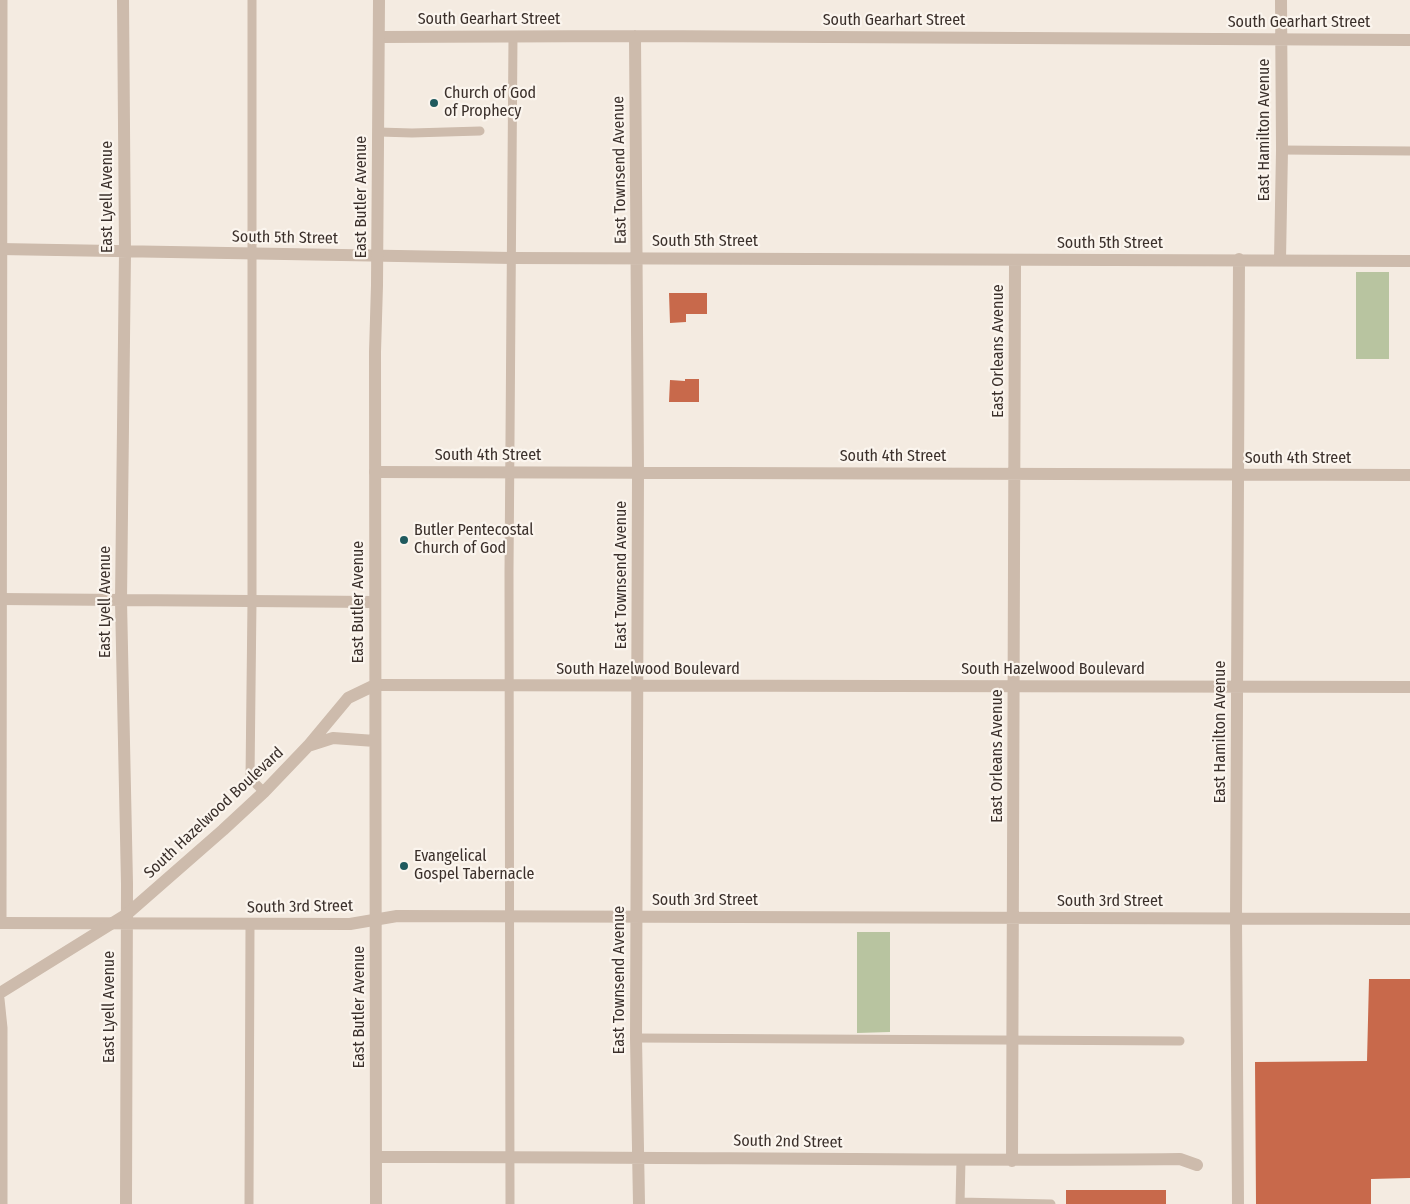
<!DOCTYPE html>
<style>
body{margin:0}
canvas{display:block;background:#f4ebe1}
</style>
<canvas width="1410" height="1204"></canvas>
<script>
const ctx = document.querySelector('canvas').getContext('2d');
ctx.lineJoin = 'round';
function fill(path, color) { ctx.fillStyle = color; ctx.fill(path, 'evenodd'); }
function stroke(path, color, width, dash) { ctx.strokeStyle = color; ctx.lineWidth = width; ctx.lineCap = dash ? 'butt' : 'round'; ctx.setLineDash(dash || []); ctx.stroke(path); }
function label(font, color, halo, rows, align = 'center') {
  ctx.font = font + ' "Fira Sans Condensed",sans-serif'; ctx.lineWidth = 4.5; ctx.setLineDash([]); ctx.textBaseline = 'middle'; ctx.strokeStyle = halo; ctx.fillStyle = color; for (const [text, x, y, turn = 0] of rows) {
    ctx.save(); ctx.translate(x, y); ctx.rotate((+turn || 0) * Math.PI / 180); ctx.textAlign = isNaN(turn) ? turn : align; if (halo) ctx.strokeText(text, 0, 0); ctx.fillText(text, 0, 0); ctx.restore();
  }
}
fill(new Path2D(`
 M1356,272H1389V359H1356Z
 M857,932H890V1032L857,1033Z`), '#b8c4a0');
fill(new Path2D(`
 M669,293H707V314H686V322L670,323Z
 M685,379H699V402H669L670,380L685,381Z
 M1369,979H1410V1178L1371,1179V1204H1256L1255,1062L1367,1061Z
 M1066,1190H1166V1204H1066Z`), '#c8694b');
stroke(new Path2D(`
 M252,0V601L250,778L264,792
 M379,132L412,133L480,131
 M1282,150L1410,151
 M2,923L3,0
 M0,999L3,1028V1204
 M636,1038L1180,1041
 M960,1202L1051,1204
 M249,1204L250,924
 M510,1204L509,572L513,36
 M960,1204L961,1160`), '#cdbbac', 9);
stroke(new Path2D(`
 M123,0L125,252L121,601L127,884L126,1204
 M635,36L638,472L636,1038L639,1204
 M379,37L635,36L1410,40
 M0,249L512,258L1410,261
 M1280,260L1282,150L1281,0
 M375,472L1410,475
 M0,599L375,602
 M375,685L1410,687
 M0,923L350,924L397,916L1410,919
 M377,1157C645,1156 913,1162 1180,1159L1197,1165
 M1012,1161L1015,261
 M1238,1204L1236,919L1239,259`), '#cdbbac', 12);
stroke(new Path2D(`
 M308,746L333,738L375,741
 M0,993L127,914L223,830L264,792L308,746L348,698L375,685
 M376,1204L375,352L377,285L379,0`), '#cdbbac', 12);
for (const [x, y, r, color] of [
 [434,103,5,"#1f5a5e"],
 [404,540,5,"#1f5a5e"],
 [404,866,5,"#1f5a5e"]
]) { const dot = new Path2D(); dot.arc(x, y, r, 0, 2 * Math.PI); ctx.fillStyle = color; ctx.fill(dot); stroke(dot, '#fbf5ee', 2); }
label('16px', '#3b302b', '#fbf5ee', [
 ["South Gearhart Street",489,20],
 ["South Gearhart Street",894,21],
 ["South Gearhart Street",1299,23],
 ["East Hamilton Avenue",1265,130,-90],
 ["East Townsend Avenue",620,170,-91],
 ["East Lyell Avenue",108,197,-90],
 ["East Butler Avenue",362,197,-90],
 ["South 5th Street",285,238,1],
 ["South 5th Street",705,242],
 ["South 5th Street",1110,244],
 ["East Orleans Avenue",999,351,-90],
 ["South 4th Street",488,456],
 ["South 4th Street",893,457],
 ["South 4th Street",1298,459],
 ["East Townsend Avenue",622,575,-90],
 ["East Lyell Avenue",106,602,-90],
 ["East Butler Avenue",359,602,-90],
 ["South Hazelwood Boulevard",648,670],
 ["South Hazelwood Boulevard",1053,670],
 ["East Hamilton Avenue",1221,732,-90],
 ["East Orleans Avenue",998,756,-90],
 ["South Hazelwood Boulevard",214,813,-43],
 ["South 3rd Street",705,901],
 ["South 3rd Street",1110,902],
 ["South 3rd Street",300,907,-1],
 ["East Townsend Avenue",620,980,-90],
 ["East Lyell Avenue",110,1007,-90],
 ["East Butler Avenue",360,1007,-90],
 ["South 2nd Street",788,1142,1]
]);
label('16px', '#3b302b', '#fbf5ee', [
 ["Church of God",444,94],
 ["of Prophecy",444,112],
 ["Butler Pentecostal",414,531],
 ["Church of God",414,549],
 ["Evangelical",414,857],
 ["Gospel Tabernacle",414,875]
], 'left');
</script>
